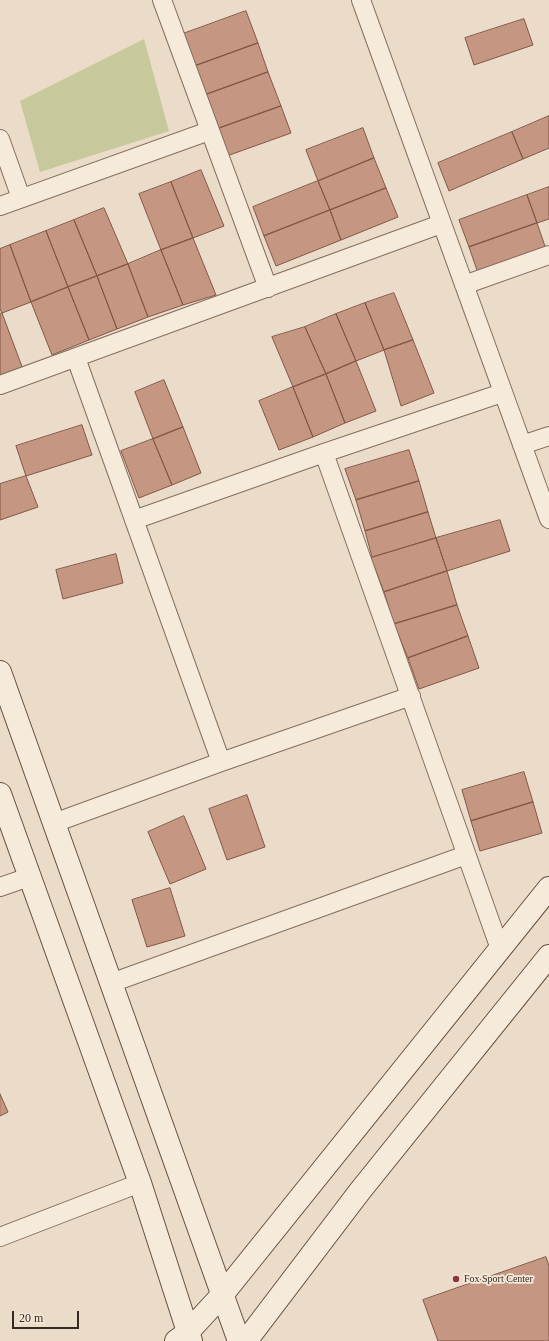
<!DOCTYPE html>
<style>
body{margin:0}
#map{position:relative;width:549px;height:1341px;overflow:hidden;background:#eadcc8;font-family:Georgia,serif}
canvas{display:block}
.scale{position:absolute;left:12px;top:1311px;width:67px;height:18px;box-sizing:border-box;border:2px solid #372921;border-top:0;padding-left:5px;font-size:12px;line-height:14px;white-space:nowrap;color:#372921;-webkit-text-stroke:3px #f3e7d7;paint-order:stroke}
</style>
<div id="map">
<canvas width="549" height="1341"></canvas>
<div class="scale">20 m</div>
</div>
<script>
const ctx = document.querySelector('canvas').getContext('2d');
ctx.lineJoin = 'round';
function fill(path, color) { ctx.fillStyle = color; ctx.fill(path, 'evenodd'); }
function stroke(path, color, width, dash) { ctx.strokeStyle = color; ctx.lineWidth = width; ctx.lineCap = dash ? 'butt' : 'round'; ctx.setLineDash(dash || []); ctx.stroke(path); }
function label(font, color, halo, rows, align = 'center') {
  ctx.font = font + ' Georgia,serif'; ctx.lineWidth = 3.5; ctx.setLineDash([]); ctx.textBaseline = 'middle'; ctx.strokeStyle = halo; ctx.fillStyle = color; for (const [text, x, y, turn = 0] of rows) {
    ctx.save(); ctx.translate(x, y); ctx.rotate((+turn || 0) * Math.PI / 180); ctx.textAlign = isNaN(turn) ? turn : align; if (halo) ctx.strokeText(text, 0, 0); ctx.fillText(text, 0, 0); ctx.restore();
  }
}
fill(new Path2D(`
 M144,39L169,131L40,172L20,101Z`), '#c8c89d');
const building = new Path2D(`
 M246,11L258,43L192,67L180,35Z
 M524,19L533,45L474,65L465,38Z
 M258,43L268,72L202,96L192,67Z
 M268,72L281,106L214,130L202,96Z
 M281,106L291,133L224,157L214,130Z
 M549,116V148L523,159L512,132Z
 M363,128L374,158L318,181L306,150Z
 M512,132L523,159L449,191L438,163Z
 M374,158L386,188L330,210L318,181Z
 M201,170L224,226L193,238L171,182Z
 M318,181L330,210L264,236L253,207Z
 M171,182L193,238L161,250L139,194Z
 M549,187V219L537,223L527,195Z
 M386,188L398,217L341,240L330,210Z
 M527,195L537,223L469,247L459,220Z
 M104,208L128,264L97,276L74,220Z
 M330,210L341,240L276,266L264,236Z
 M74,220L97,276L68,287L46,231Z
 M537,223L547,252L479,276L469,247Z
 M46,231L68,287L31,302L10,245Z
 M193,238L216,295L183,305L161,250Z
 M10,245L31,302L2,313L0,309V249Z
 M161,250L183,305L148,317L128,264Z
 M128,264L148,317L117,329L97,276Z
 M97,276L117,329L89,340L68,287Z
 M68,287L89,340L52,355L31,302Z
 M394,293L413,340L384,350L365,303Z
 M365,303L384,350L356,361L336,314Z
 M2,313L24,372L0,381V314Z
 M336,314L356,361L326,374L305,327Z
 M305,327L326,374L293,387L272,337Z
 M413,340L434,393L401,406L384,350Z
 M356,361L376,411L345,423L326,374Z
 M326,374L345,423L313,437L293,387Z
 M164,380L183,427L153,439L135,392Z
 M293,387L313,437L279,450L259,401Z
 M82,425L92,455L26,476L16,446Z
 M183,427L201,473L172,485L153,439Z
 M153,439L172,485L139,498L121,451Z
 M409,450L419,481L356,500L345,469Z
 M26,476L38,507L0,520V484Z
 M419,481L428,512L365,531L356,500Z
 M428,512L436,538L372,557L365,531Z
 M500,520L510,551L447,571L436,538Z
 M436,538L447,571L384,592L371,558Z
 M116,554L123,583L63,599L56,570Z
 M447,571L457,605L394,624L384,592Z
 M457,605L468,636L408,658L394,624Z
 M468,636L479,668L419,689L408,658Z
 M524,772L533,802L471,821L462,790Z
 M247,795L265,847L227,860L209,809Z
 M533,802L542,833L480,851L471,821Z
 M184,816L206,869L170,884L148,832Z
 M170,888L185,936L147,947L132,900Z
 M0,1094L8,1112L0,1116Z
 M546,1257L549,1266V1341H438L423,1300Z`);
fill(building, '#c59681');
stroke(building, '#825747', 1);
const street = new Path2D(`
 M162,0L268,288
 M361,0L549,519
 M0,139L21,198
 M0,206L209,131
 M464,285L549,255
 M76,358L221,762
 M0,385L441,224
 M522,445L549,436
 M324,453L500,949
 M134,520L324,453L502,393
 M54,823L221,762L411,696
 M0,887L29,877
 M111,983L466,855
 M0,1237L140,1183`);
const secondary = new Path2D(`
 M0,672L239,1341
 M0,794L140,1183L191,1341
 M176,1341L188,1332L222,1295L549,888
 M246,1341L360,1191L549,956`);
stroke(street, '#856e5f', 20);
stroke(secondary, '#675042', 24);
stroke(street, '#f6ebdb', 18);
stroke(secondary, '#f6ebdb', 22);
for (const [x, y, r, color] of [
 [456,1279,4,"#8e343f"]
]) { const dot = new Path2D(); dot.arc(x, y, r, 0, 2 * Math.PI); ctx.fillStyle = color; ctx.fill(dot); stroke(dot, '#f3e7d7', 1.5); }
label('10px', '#372921', '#f3e7d7', [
 ["Fox Sport Center",464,1279]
], 'left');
</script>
